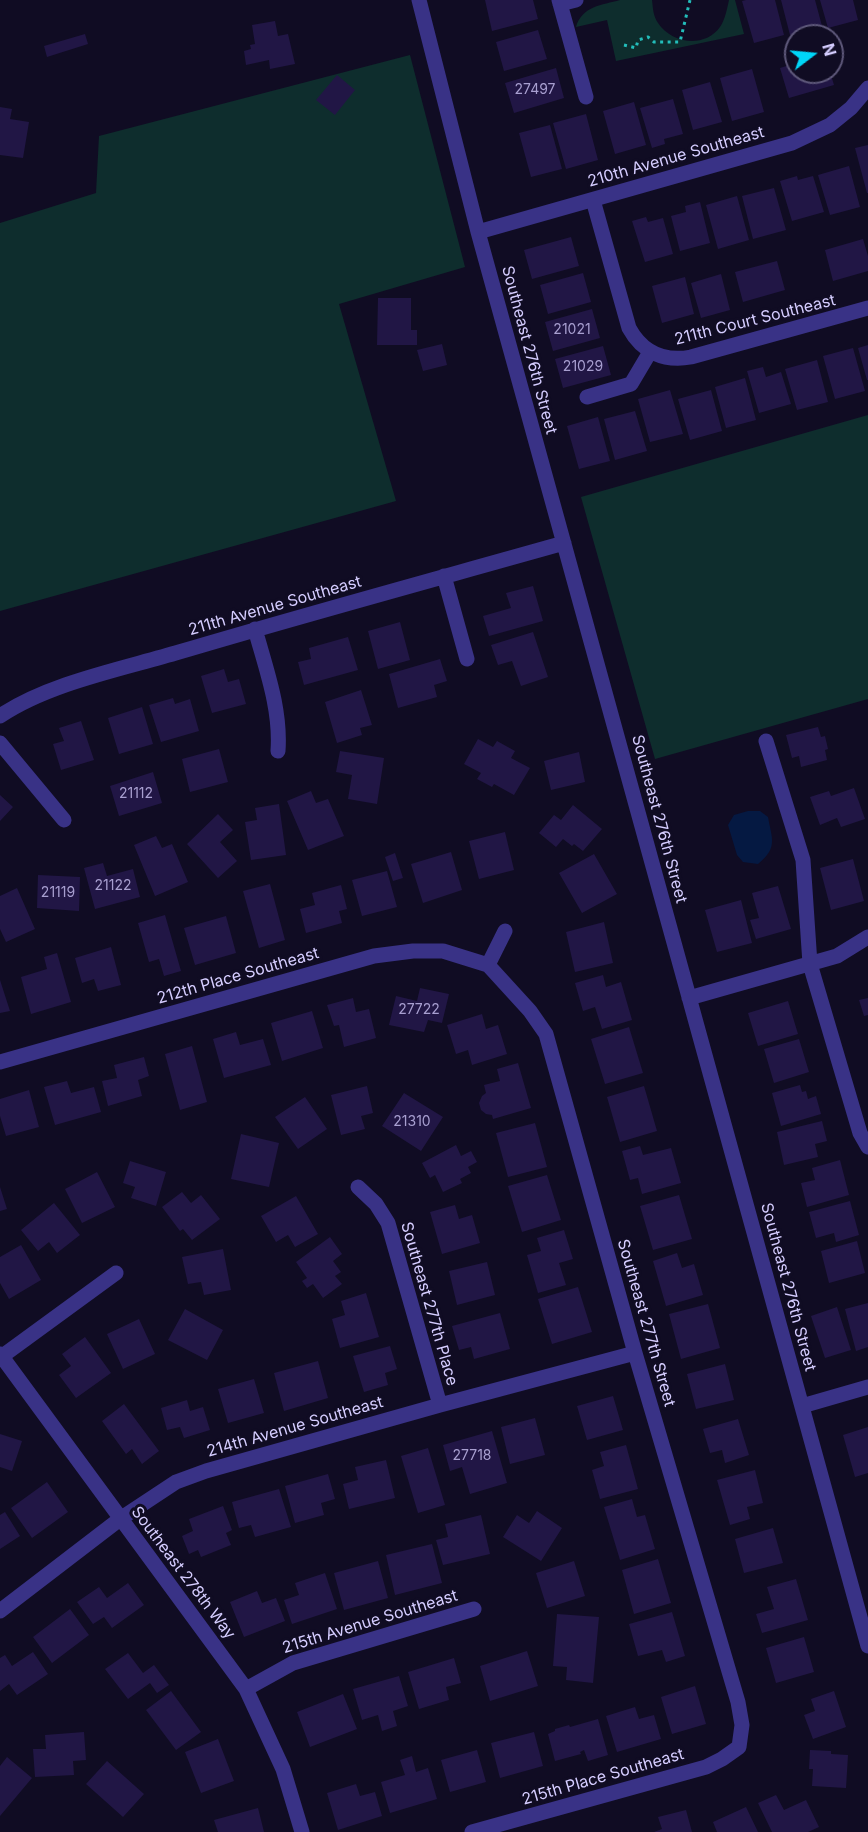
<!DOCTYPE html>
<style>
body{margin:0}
#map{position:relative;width:868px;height:1832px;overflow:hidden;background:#100c23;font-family:Inter,sans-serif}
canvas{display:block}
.north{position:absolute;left:784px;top:24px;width:60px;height:60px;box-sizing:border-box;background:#100c23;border:2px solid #5f597b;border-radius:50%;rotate:74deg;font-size:16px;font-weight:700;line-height:24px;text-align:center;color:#d5cdff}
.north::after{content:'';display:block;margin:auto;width:21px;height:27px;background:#00d6f8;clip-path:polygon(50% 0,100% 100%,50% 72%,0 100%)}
</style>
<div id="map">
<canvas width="868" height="1832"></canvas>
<div class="north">N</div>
</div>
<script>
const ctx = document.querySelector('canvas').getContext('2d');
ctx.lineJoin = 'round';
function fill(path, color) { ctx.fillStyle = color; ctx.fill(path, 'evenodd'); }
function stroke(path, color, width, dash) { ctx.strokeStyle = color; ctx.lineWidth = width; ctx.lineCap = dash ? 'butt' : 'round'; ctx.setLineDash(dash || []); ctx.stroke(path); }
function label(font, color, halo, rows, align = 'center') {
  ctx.font = font + ' Inter,sans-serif'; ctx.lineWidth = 6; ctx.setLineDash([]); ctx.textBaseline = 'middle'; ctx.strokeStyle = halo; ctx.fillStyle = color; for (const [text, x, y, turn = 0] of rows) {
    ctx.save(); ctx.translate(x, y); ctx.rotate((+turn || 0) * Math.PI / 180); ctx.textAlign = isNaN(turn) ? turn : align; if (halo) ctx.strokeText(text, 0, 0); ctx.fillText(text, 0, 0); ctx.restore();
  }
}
fill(new Path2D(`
 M620,0H652C653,8 653,16 658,23C671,43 704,49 720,27C725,20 727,9 729,0H735L744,34L616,61L607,20L576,27C582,6 602,5 620,0Z
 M410,55L465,267L339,304L396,501L0,611V223L96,193L99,136Z
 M868,415V699L655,759L581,497Z`), '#0e2d2d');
fill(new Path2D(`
 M748,811H760L768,817C772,839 778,848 758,864L743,862L737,855L728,825L734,815Z`), '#051942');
fill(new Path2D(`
 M485,0H533L538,19L492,31Z
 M746,0H775L784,35L754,43L742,1Z
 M781,0H815L822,26L790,35Z
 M820,0H853L858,20L828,28Z
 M275,21L278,36L288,34L295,64L270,69L269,60L246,65L244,51L251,49L250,45L255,44L252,25Z
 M538,30L547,59L504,71L496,42Z
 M85,34L88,44L47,57L44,46Z
 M796,63V72H830L834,85L789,98L780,68Z
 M556,68L564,98L514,113L505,83Z
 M752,69L764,112L732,121L720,78Z
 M337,75L355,90L335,115L316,100Z
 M710,82L722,122L693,130L682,90Z
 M673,99L683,134L664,139L665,144L652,148L640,108Z
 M634,102L646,145L615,154L603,111Z
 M0,107L12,109L10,119L29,122L23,158L0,155Z
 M586,114L598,160L566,169L553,123Z
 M550,125L562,169L531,177L519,133Z
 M868,145V193H867L855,148Z
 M849,166L860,207L830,215L818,175Z
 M797,176L798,180L813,176L824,212L792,221L780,181Z
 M774,188L786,230L753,239L742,196Z
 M737,196L749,240L718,249L706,205Z
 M700,202L710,243L680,251L671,216L686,212L685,206Z
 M646,217L648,222L663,218L673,254L645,262L632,221Z
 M571,237L579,266L532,279L524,250Z
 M863,239L868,256V271L833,281L825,250Z
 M777,261L785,290L743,302L735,272Z
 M583,273L591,302L548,314L540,285Z
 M721,274L730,310L701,318L691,283Z
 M685,277L694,314L662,323L652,286Z
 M378,298H411V330H417V345H377Z
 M592,309L600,338L553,351L545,322Z
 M442,344L447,365L423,371L417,350Z
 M868,345V380H867L858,348Z
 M603,346L611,375L563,388L555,359Z
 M853,348L865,391L835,399L823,356Z
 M817,360L828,402L797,410L785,369Z
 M763,367L766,377L781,372L791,404L759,413L747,371Z
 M745,378L756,420L726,428L715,387Z
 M670,390L683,434L650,442L638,399Z
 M711,390L722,431L690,440L678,399Z
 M635,411L647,451L615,460L604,419Z
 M598,417L610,461L579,469L567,426Z
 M533,586L543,621L489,636L483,616L511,608L506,593Z
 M400,622L410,660L378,669L368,631Z
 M533,632L548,677L521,686L512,661L498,665L491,645Z
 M348,637L358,670L304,685L298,662L311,659L309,648Z
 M440,659L447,681L434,685L437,697L398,708L389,674Z
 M224,669L228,682L239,679L246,704L212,713L201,676Z
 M361,690L372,725L360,728L362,735L337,743L325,702Z
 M173,698L175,704L190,699L199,731L161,742L149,705Z
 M142,707L153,744L119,754L108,718Z
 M81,721L94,760L61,770L53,744L64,741L59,728Z
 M818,727L821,737L825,736L828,749L825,750L827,760L801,767L799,756L792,758L786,735Z
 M478,739L493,747L497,741L515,751L511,758L530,768L514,795L494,784L492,787L477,779L481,773L464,764Z
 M219,749L228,782L190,792L182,759Z
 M340,751L384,758L377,804L348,799L352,775L336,772Z
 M579,752L585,782L551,790L544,761Z
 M153,772L162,803L119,816L110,786Z
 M854,788L865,819L841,827L837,818L820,825L810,797L829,791L831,796Z
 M311,791L316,803L328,799L344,836L308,850L287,801Z
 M0,795L13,807L0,821Z
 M279,804L286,855L251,860L245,822L257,820L255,808Z
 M573,805L602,829L583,851L574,844L572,846L563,839L556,847L539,833L554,815L561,820Z
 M218,814L233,830L220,842L237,861L218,878L187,844Z
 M505,832L514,870L479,879L469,841Z
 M156,836L162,848L172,844L188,882L155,896L134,845Z
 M451,852L462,890L423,903L411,864Z
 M395,853L403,878L393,881L385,857Z
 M594,854L617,894L582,913L559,873Z
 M853,859L864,901L831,910L820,868Z
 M103,863L107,876L133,869L140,897L95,909L84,868Z
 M387,871L397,907L362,916L352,880Z
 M38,875L80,877L79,911L37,908Z
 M270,884L285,940L259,948L243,891Z
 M341,885L347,909L339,911L342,923L306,933L300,909L315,905L312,893Z
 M778,886L791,929L756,939L750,920L759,918L752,893Z
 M17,888L35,929L6,942L0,929V896Z
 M741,900L752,943L717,952L705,910Z
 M165,915L181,971L164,976L159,959L149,962L138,923Z
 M226,916L236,953L195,965L184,928Z
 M604,922L613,963L575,972L566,932Z
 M111,947L121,985L98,991L94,979L82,983L75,958Z
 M57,953L71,1002L31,1014L21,977L47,969L44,957Z
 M603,975L606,987L621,982L632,1020L602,1029L595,1007L583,1011L575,983Z
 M0,980L10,1011L0,1013Z
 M420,988L449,994L442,1023L428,1020L424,1032L389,1025L396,996L417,1001Z
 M353,998L356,1012L369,1009L376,1038L344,1047L339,1025L334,1026L327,1005Z
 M868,998V1015L864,1016L859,1000Z
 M788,1001L798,1034L758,1046L748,1013Z
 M312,1011L323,1048L282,1061L271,1023Z
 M482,1014L486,1029L498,1025L507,1054L472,1065L468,1050L456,1054L447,1025Z
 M629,1027L643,1073L605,1084L591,1039Z
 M236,1032L240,1045L263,1039L271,1065L224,1078L213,1039Z
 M799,1039L809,1072L774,1083L764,1049Z
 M192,1046L207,1102L180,1110L165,1054Z
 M144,1057L149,1076L138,1080L142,1096L108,1106L102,1081L117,1078L114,1065Z
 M518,1063L531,1108L493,1119L492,1115L486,1114L481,1110L479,1103L482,1096L486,1093L484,1085L500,1081L497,1069Z
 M67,1081L71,1093L94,1087L101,1112L55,1125L44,1087Z
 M800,1085L802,1092L806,1091L808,1099L816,1096L821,1114L781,1126L772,1093Z
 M367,1086L373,1113L361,1116L365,1129L341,1135L331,1095Z
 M644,1086L657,1131L620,1142L607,1097Z
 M29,1090L39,1127L6,1136L0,1116V1099Z
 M404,1093L443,1117L421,1151L382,1126Z
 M305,1097L327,1129L298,1149L275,1117Z
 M822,1121L827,1141L815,1144L818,1157L784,1165L777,1132Z
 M535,1123L547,1167L508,1177L496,1133Z
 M241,1134L279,1143L269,1187L231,1179Z
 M456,1145L461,1156L471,1151L477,1162L468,1167L471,1173L460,1179L462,1183L443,1192L435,1175L430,1178L422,1163Z
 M640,1146L643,1155L671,1148L681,1183L642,1194L638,1178L630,1180L622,1151Z
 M840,1160L849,1195L807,1207L801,1183L815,1180L812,1168Z
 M130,1161L166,1172L156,1206L131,1198L135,1187L123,1183Z
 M97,1172L115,1207L82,1223L65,1189Z
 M547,1175L561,1220L522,1232L508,1186Z
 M0,1187L7,1209L0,1211Z
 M182,1192L191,1203L201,1195L220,1219L192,1240L183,1229L180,1231L162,1207Z
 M679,1195L692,1239L653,1250L640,1206Z
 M296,1196L318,1234L295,1247L288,1235L276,1242L261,1216Z
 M850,1201L859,1235L836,1242L834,1233L816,1238L809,1212Z
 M54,1203L80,1235L57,1253L49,1242L38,1251L21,1230Z
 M455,1205L459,1219L472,1215L480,1243L442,1254L430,1212Z
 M564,1230L573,1259L559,1263L566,1285L538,1293L527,1255L541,1251L537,1238Z
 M330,1237L342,1254L333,1261L341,1272L335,1276L342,1284L323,1298L313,1284L307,1288L302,1281L307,1278L296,1262Z
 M857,1241L865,1273L829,1283L821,1251Z
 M21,1245L41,1280L9,1299L0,1283V1257Z
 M223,1249L231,1290L204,1295L201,1282L188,1284L182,1257Z
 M677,1253L682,1268L694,1264L703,1295L666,1306L653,1261Z
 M487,1262L495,1295L457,1305L449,1271Z
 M578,1287L592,1332L552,1344L538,1299Z
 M366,1293L379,1337L340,1348L332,1319L345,1315L341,1301Z
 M868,1303V1347L856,1351L845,1309Z
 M708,1304L720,1348L681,1359L669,1314Z
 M837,1307L851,1350L825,1358L811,1316Z
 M185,1309L223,1330L207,1360L168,1340Z
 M500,1313L510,1349L474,1359L471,1347L459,1350L452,1326Z
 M139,1319L155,1354L123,1369L107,1334Z
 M85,1337L111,1373L76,1398L59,1375L71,1366L62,1354Z
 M390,1346L397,1369L385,1373L388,1385L364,1392L353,1356Z
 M318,1361L328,1398L284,1411L274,1373Z
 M725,1364L734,1400L696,1409L687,1374Z
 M254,1379L264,1413L228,1423L218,1389Z
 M613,1396L623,1430L587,1440L577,1406Z
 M187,1400L190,1411L203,1407L210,1430L184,1438L180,1427L167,1430L161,1408Z
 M124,1404L159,1451L142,1464L132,1449L126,1454L102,1421Z
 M535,1418L545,1455L510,1464L501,1427Z
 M738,1419L749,1455L725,1463L722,1450L710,1453L703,1429Z
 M868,1427V1473L855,1477L843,1435Z
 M492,1431L507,1483L470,1494L462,1467L450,1471L443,1445Z
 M0,1434L22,1441L12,1471L0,1467Z
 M626,1445L638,1489L600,1499L592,1470L604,1466L600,1452Z
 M428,1448L445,1505L418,1513L401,1456Z
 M386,1460L395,1498L349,1509L343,1484L358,1480L355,1467Z
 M755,1470L763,1503L747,1507L750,1519L730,1525L717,1480Z
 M328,1474L335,1499L321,1503L324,1515L295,1523L285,1486Z
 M47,1482L68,1512L32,1538L11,1508Z
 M279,1489L291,1527L255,1537L251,1525L239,1528L232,1502Z
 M632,1499L637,1517L645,1515L655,1549L620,1560L604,1507Z
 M223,1506L232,1530L226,1533L231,1545L201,1557L198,1550L189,1554L182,1536L193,1531L189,1519Z
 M537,1511L562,1528L541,1561L503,1537L517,1515L529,1523Z
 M5,1512L20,1536L0,1549V1515Z
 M481,1515L490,1554L443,1565L436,1540L448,1537L445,1524Z
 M773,1528L783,1563L744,1573L735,1539Z
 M432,1544L442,1583L395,1595L386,1555Z
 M658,1559L671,1603L634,1614L622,1570Z
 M378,1561L388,1598L344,1610L334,1573Z
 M574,1561L585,1596L547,1608L536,1573Z
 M325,1573L337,1609L292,1624L284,1600L299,1595L295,1583Z
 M796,1579L808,1620L762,1633L756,1614L774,1609L767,1587Z
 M128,1583L144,1605L112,1628L104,1617L93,1624L77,1602L99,1587L107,1598Z
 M257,1591L262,1603L276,1598L285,1621L244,1637L230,1602Z
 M70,1609L89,1635L52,1663L33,1637Z
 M672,1612L685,1656L666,1662L662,1650L638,1656L629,1624Z
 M557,1614L599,1617L593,1683L566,1680L567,1667L553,1666Z
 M804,1637L814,1672L776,1683L766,1648Z
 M527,1651L538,1686L490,1701L480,1666Z
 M33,1652L48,1674L17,1695L9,1684L0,1691V1658L5,1655L12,1666Z
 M128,1653L143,1673L154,1665L169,1685L157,1693L150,1683L128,1699L105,1669Z
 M454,1658L461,1683L446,1687L449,1700L419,1709L408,1672Z
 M399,1676L408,1706L393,1711L397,1726L382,1731L378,1715L362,1720L353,1689Z
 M695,1686L706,1724L672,1734L661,1697Z
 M171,1691L201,1732L176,1750L146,1710Z
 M834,1691L846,1727L813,1739L804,1715L815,1711L811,1699Z
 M343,1694L357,1729L310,1747L297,1712Z
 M635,1707L639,1719L654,1715L661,1739L617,1752L606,1716Z
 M598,1719L608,1755L588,1761L584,1750L580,1752L581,1754L555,1761L548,1734L555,1731V1729L569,1725L570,1727Z
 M84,1732L86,1760L73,1761L74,1775L35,1777L33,1749H46L45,1735Z
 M534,1732L543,1766L500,1778L491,1743Z
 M218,1739L234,1781L201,1793L185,1752Z
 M477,1750L486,1782L450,1792L441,1760Z
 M810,1750L831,1751V1754L848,1755L846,1788L812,1786L813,1769H809Z
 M412,1756L416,1772L428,1768L437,1799L390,1813L381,1782L405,1775L400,1760Z
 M7,1757L32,1778L0,1816V1766Z
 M107,1761L144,1794L123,1817L86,1784Z
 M356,1784L360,1796L375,1792L382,1816L338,1830L327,1793Z
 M776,1795L784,1810L806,1800L819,1827L808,1832H772L758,1803Z
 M746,1807L758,1832H717L713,1822Z
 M258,1808L264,1832H218L214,1820Z
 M686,1810L692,1832H654L662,1829L658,1817Z`), '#211645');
stroke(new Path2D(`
 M624,45L636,48L638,40L648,37L654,42H680L690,0`), '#23bdba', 3, [3, 4.5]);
stroke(new Path2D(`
 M419,0L478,232L868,1646
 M559,0L586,97
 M560,4L576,0
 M593,200L629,328C642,352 664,362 691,357L868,308
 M478,232L792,143L830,125L851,108L868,88
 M587,397L631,384L650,352
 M444,576L467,659
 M255,629C266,669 281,709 278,751
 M0,716C49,683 122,669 179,652C307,614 436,579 564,543
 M766,741L803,860L810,964L860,1133L868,1147
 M0,743L64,820
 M488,965L505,931
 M689,998L837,956L868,937
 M0,1062L374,956L413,951H443L488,965L530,1011L546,1034L635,1353L738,1702L742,1725L739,1747L722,1759L706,1767L472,1832
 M358,1187L376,1204L388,1223L440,1405
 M0,1354L246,1689L283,1769L302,1832
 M1,1357L116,1273
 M802,1406L868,1387
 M0,1611L120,1519L176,1482L206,1471L440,1405L635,1353
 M246,1689L293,1663L474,1609`), '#393286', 15);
label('14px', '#a89fd0', null, [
 ["27497",535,90],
 ["21021",572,330],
 ["21029",583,367],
 ["21112",136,794],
 ["21122",113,886],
 ["21119",58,893],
 ["27722",419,1010],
 ["21310",412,1122],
 ["27718",472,1456]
]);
label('16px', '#d5cdff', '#100c23', [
 ["210th Avenue Southeast",676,157,-16],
 ["211th Court Southeast",755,320,-14],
 ["Southeast 276th Street",529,350,75],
 ["211th Avenue Southeast",275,606,-16],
 ["Southeast 276th Street",659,819,75],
 ["212th Place Southeast",238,976,-16],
 ["Southeast 276th Street",788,1287,75],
 ["Southeast 277th Place",429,1304,74],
 ["Southeast 277th Street",646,1323,74],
 ["214th Avenue Southeast",295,1427,-16],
 ["Southeast 278th Way",183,1573,53],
 ["215th Avenue Southeast",370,1622,-17],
 ["215th Place Southeast",603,1777,-16]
]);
</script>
